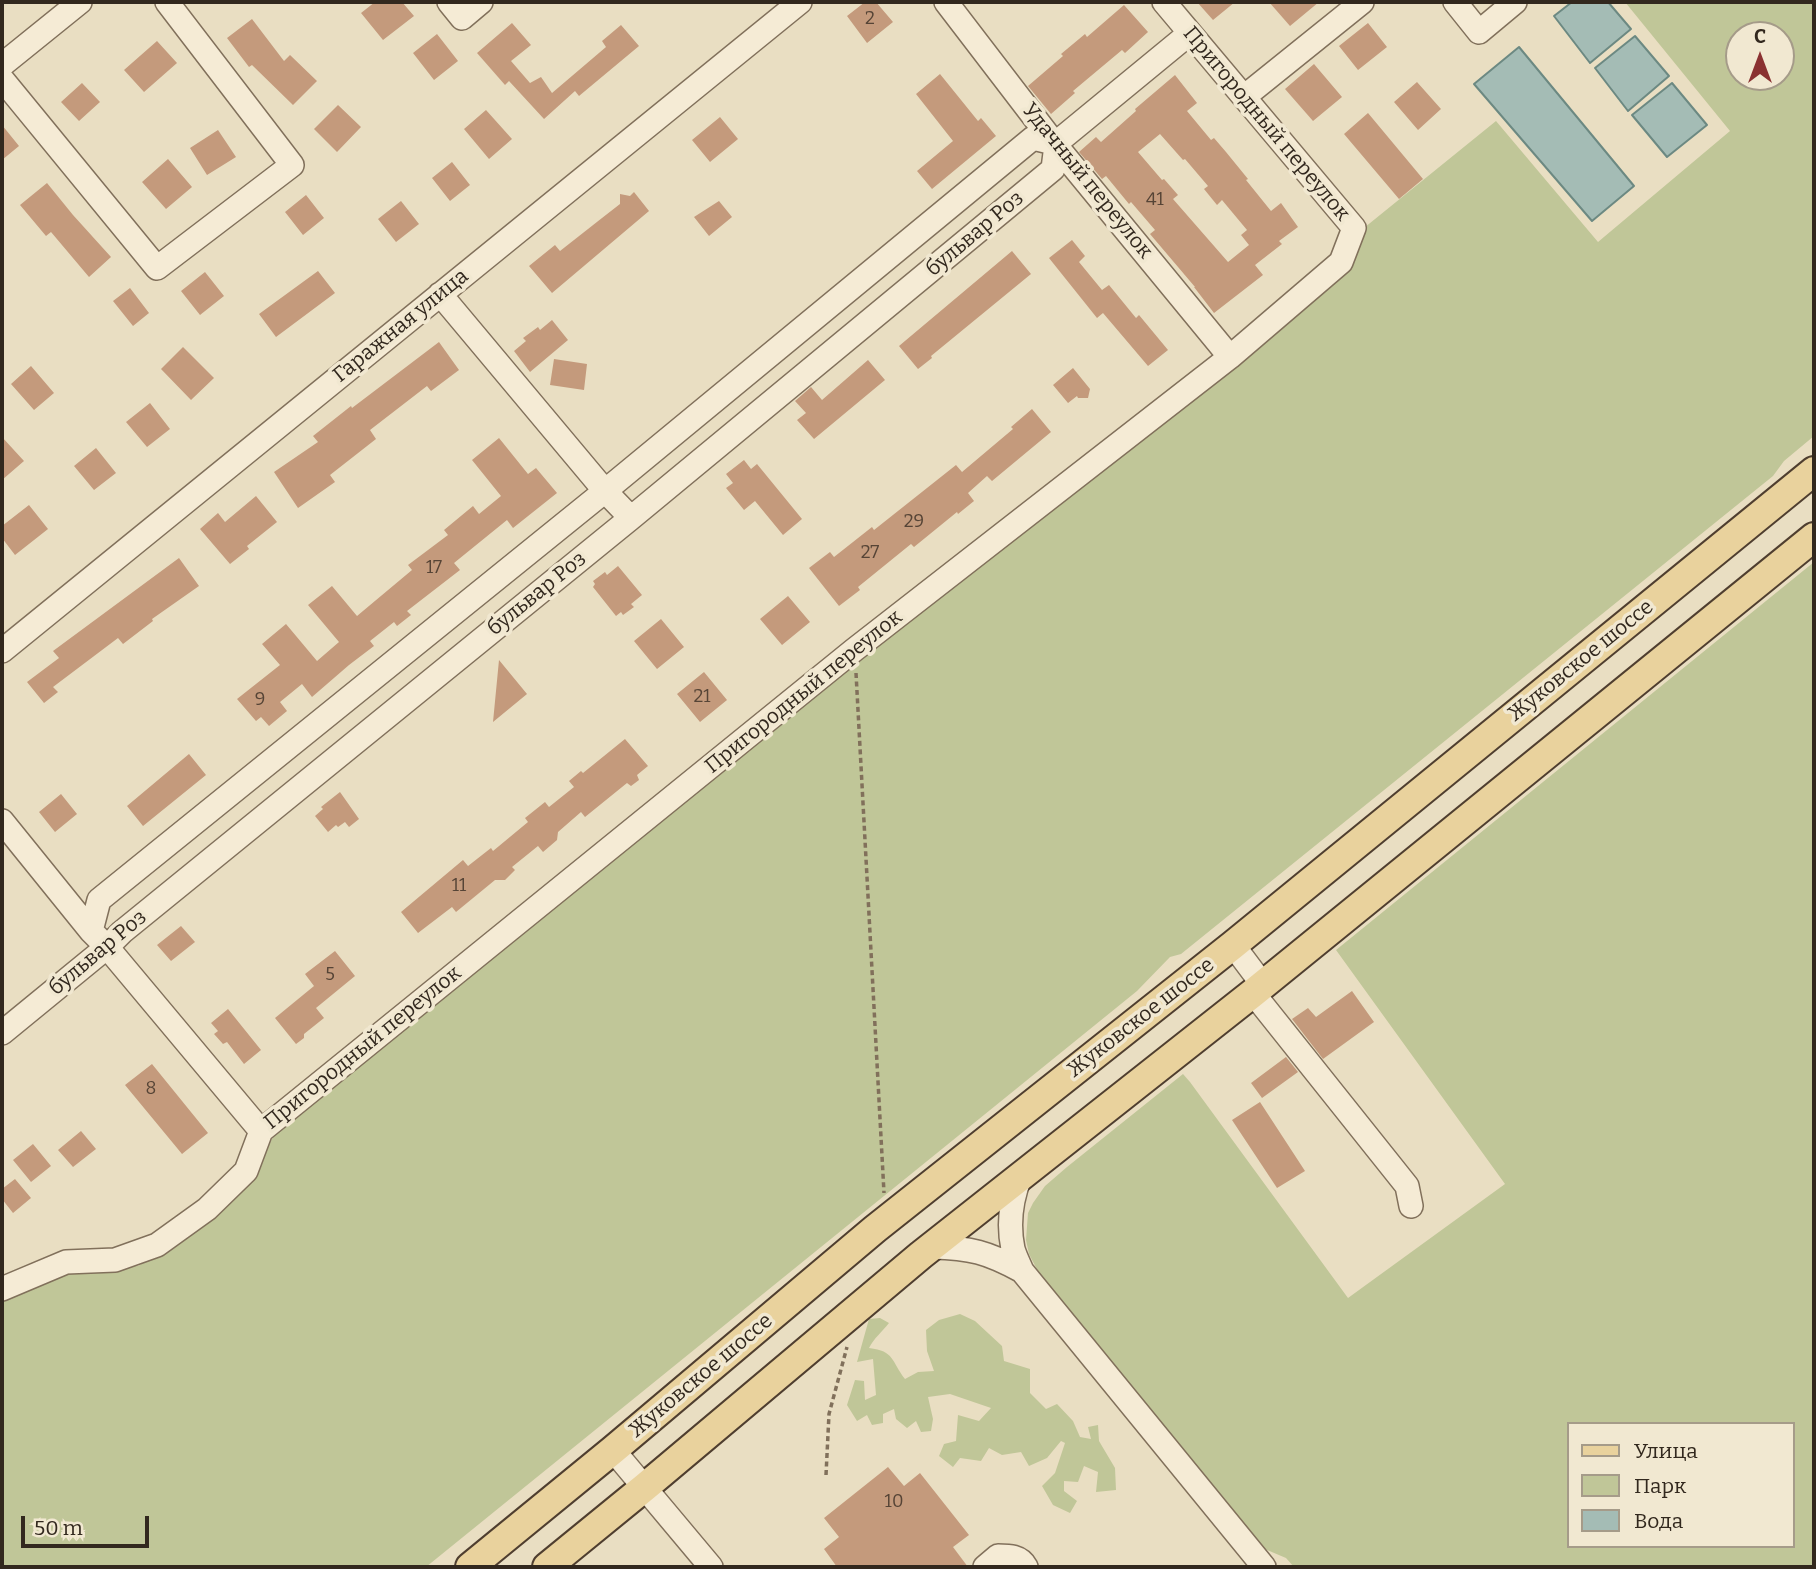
<!DOCTYPE html>
<meta charset="utf-8">
<style>
body{margin:0}
#map{position:relative;width:1816px;height:1569px;overflow:hidden;background:#e9dec2;font-family:Bitter,serif}
canvas{display:block}
.frame{position:absolute;inset:0;border:4px solid #32281e;pointer-events:none}
.legend{position:absolute;left:1567px;top:1422px;width:228px;height:126px;box-sizing:border-box;background:#f1e8d1;border:2px solid #a59b89;margin:0;padding:9px 12px;list-style:none;font-size:21px;color:#32281e}
.legend li{display:flex;align-items:center;gap:14px;height:35px}
.legend b{width:35px;border:2px solid #a59b89}
.north{position:absolute;left:1725px;top:21px;width:70px;height:70px;box-sizing:border-box;background:#f1e8d1;border:2px solid #a59b89;border-radius:50%;rotate:0deg;font-size:19px;font-weight:700;line-height:28px;text-align:center;color:#32281e}
.north::after{content:'';display:block;margin:auto;width:24px;height:32px;background:#8a3131;clip-path:polygon(50% 0,100% 100%,50% 72%,0 100%)}
.scale{position:absolute;left:21px;top:1516px;width:128px;height:32px;box-sizing:border-box;border:4px solid #32281e;border-top:0;padding-left:9px;font-size:21px;line-height:24px;white-space:nowrap;color:#32281e;-webkit-text-stroke:5px #f1e8d1;paint-order:stroke}
</style>
<div id="map">
<canvas width="1816" height="1569"></canvas>
<div class="frame"></div>
<ul class="legend">
<li><b style="height:9px;background:#e9d29d"></b>Улица</li>
<li><b style="height:19px;background:#c0c698"></b>Парк</li>
<li><b style="height:19px;background:#a4bcb5"></b>Вода</li>
</ul>
<div class="north">С</div>
<div class="scale">50 m</div>
</div>
<script>
const ctx = document.querySelector('canvas').getContext('2d');
ctx.lineJoin = 'round';
function fill(path, color) { ctx.fillStyle = color; ctx.fill(path, 'evenodd'); }
function stroke(path, color, width, dash) { ctx.strokeStyle = color; ctx.lineWidth = width; ctx.lineCap = dash ? 'butt' : 'round'; ctx.setLineDash(dash || []); ctx.stroke(path); }
function label(font, color, halo, rows, align = 'center') {
  ctx.font = font + ' Bitter,serif'; ctx.lineWidth = 7; ctx.setLineDash([]); ctx.textBaseline = 'middle'; ctx.strokeStyle = halo; ctx.fillStyle = color; for (const [text, x, y, turn = 0] of rows) {
    ctx.save(); ctx.translate(x, y); ctx.rotate((+turn || 0) * Math.PI / 180); ctx.textAlign = isNaN(turn) ? turn : align; if (halo) ctx.strokeText(text, 0, 0); ctx.fillText(text, 0, 0); ctx.restore();
  }
}
fill(new Path2D(`
 M1625,2H1814V436L1784,461L1773,476L1181,954L1170,957L1137,991L426,1567H2V1297L76,1267L138,1266L157,1255L254,1169L286,1116L1213,372L1359,232L1496,121L1598,242L1730,131ZM1739,35H1781V77H1739Z
 M1814,562V1567H1294L1286,1558L1260,1547L1043,1281L1029,1254L1026,1240L1028,1213L1033,1203L1045,1186L1067,1167L1183,1074L1190,1082L1348,1298L1505,1184L1336,950ZM1569,1424H1793V1546H1569Z
 M960,1314L975,1321L1002,1346L1004,1361L1030,1369V1393L1046,1409L1057,1404L1073,1421L1080,1437L1091,1439L1088,1427L1098,1425L1099,1441L1115,1468L1116,1490L1096,1492L1098,1472L1084,1466L1078,1482L1064,1481V1491L1077,1501L1070,1513L1053,1505L1042,1486L1055,1473L1065,1443L1061,1441L1047,1458L1029,1466L1021,1452L1002,1455L989,1448L981,1461L960,1458L953,1467L939,1456L944,1444L956,1441L958,1415L979,1421L991,1408L950,1394L928,1397L933,1419L931,1431L921,1432L916,1421L907,1428L896,1419L894,1409L883,1414V1423L872,1425L867,1415L857,1421L847,1405L855,1380L864,1381L865,1400L876,1395L873,1359L857,1362L869,1319L880,1318L889,1323C882,1332 874,1338 869,1348C895,1351 891,1361 905,1379L918,1372L934,1371L927,1351L926,1330L939,1320Z`), '#c0c698');
const water = new Path2D(`
 M1572,2H1608L1631,29L1590,63L1554,16Z
 M1635,36L1669,76L1628,111L1595,68Z
 M1519,47L1634,186L1592,221L1474,84Z
 M1672,83L1707,125L1667,157L1632,115Z`);
fill(water, '#a4bcb5');
stroke(water, '#6c8982', 2);
fill(new Path2D(`
 M375,2H402L414,16L383,40L361,13Z
 M865,2H876L893,22L867,43L847,16Z
 M1197,2H1235L1213,20Z
 M1269,2H1319L1290,26Z
 M1124,5L1148,32L1125,53L1122,50L1073,91L1075,93L1051,114L1028,86L1063,56L1061,54L1085,34L1087,37Z
 M252,19L284,61L290,55L317,81L293,105L252,65L249,67L227,38Z
 M512,23L531,45L511,61L530,83L541,77L552,93L606,47L602,41L621,25L639,46L579,96L575,91L544,119L509,81L505,85L477,53Z
 M1368,23L1387,47L1358,70L1339,46Z
 M437,34L458,61L434,80L413,53Z
 M157,41L177,63L144,92L124,70Z
 M1314,64L1342,97L1313,121L1285,89Z
 M940,74L978,121L981,118L996,136L932,189L917,171L953,141L916,94Z
 M1175,75L1197,103L1187,111L1211,140L1214,138L1226,152L1248,179L1246,180L1271,211L1281,203L1298,227L1279,241L1282,244L1255,265L1263,275L1214,313L1194,287H1195L1150,234L1155,230L1131,202L1129,204L1106,176L1102,179L1079,152L1096,137L1101,142L1136,111L1135,109ZM1160,134L1183,160L1185,159L1208,186L1204,189L1217,205L1222,200L1247,230L1241,235L1249,245L1228,262L1173,199L1178,195L1164,179L1162,180L1138,152Z
 M1417,82L1441,109L1418,130L1394,102Z
 M82,83L100,102L79,121L61,102Z
 M338,105L361,127L337,152L314,129Z
 M486,110L512,139L489,159L464,129Z
 M1368,113L1423,179L1399,199L1344,134Z
 M720,117L738,139L710,162L692,140Z
 M2,125L19,146L2,160Z
 M218,130L236,157L207,175L190,148Z
 M168,159L192,187L166,209L142,182Z
 M452,162L470,185L450,201L432,178Z
 M47,183L73,215L111,257L89,277L51,232L46,236L20,205Z
 M634,192L649,211L552,293L529,266L555,245L560,251L602,218L620,204V194L630,196Z
 M306,195L324,218L303,235L285,212Z
 M401,201L419,224L396,242L378,219Z
 M719,201L732,217L709,236L694,217Z
 M1072,240L1085,256L1079,262L1102,290L1109,285L1136,318L1139,315L1168,350L1148,366L1103,313L1097,318L1049,258Z
 M1012,251L1031,274L931,356L932,358L918,369L899,346Z
 M318,271L335,293L276,337L259,314Z
 M205,272L224,296L200,315L181,291Z
 M130,288L149,313L133,326L113,301Z
 M552,320L568,340L530,372L514,351L526,341L523,338L538,327L540,330Z
 M439,342L459,370L431,391L427,386L370,430L376,439L330,475L335,482L298,508L274,472L318,442L313,436L351,406L352,408Z
 M183,347L214,378L191,400L161,369Z
 M554,359L587,364L584,390L550,385Z
 M868,360L885,380L814,439L797,420L806,413L795,401L811,387L822,400Z
 M31,366L54,393L34,410L11,384Z
 M1073,368L1090,389L1088,398H1078L1077,396L1068,403L1053,385Z
 M150,403L170,429L147,447L126,422Z
 M1032,409L1051,432L992,481L987,476L968,493L974,501L958,514L957,512L914,547L911,544L858,587L860,590L839,606L809,568L830,552L834,557L872,527L874,530L956,465L962,472L1013,429L1011,427Z
 M2,437L24,461L2,480Z
 M499,438L528,474L536,468L557,493L513,528L507,520L454,563L460,570L407,611L411,615L397,626L394,622L370,641L374,646L349,665L312,697L302,684L280,702L287,711L269,726L261,717L256,721L237,699L280,665L262,644L286,624L317,661L339,642L308,605L332,586L357,616L412,570L408,565L448,535L444,530L473,506L479,514L501,496L472,460Z
 M96,448L116,473L94,490L74,466Z
 M744,460L751,469L757,464L802,519L783,535L755,501L744,510L726,488L733,483L726,474Z
 M256,496L277,522L247,546L249,549L230,564L200,529L218,513L225,522Z
 M29,505L48,529L15,555L2,538V526Z
 M179,558L199,586L152,619L153,621L123,644L118,638L53,687L58,692L44,703L27,682L59,658L53,651Z
 M618,566L642,595L631,604L634,607L623,615L621,612L616,616L593,587L595,584L593,581L605,572L607,575Z
 M788,596L810,622L782,645L760,619Z
 M661,619L684,647L657,669L634,641Z
 M499,660L527,694L493,722Z
 M704,672L727,700L700,722L677,694Z
 M625,739L648,766L637,775L639,780L631,786L627,783L585,817L581,812L558,832L557,840L543,852L538,846L512,867L515,870L505,880H495L456,912L452,907L418,933L401,912L463,860L468,866L491,848L493,851L528,822L525,818L545,802L549,807L574,787L569,781L581,771L583,773Z
 M189,754L206,775L143,826L127,806Z
 M340,792L359,819L349,827L345,822L338,827L336,825L328,832L315,816L323,809L321,807Z
 M61,794L77,814L55,832L39,812Z
 M181,926L195,942L171,961L157,945Z
 M335,951L355,976L316,1008L324,1018L304,1034V1038L296,1044L275,1018L314,986L305,974Z
 M1352,991L1374,1022L1323,1059L1292,1019L1308,1008L1316,1017Z
 M228,1009L261,1050L244,1064L227,1042L223,1044L214,1034L218,1031L211,1023Z
 M1286,1057L1298,1072L1262,1098L1251,1083Z
 M152,1064L208,1133L182,1154L125,1085Z
 M1260,1102L1305,1171L1277,1188L1232,1120Z
 M81,1131L96,1149L73,1167L58,1150Z
 M33,1144L51,1166L31,1182L13,1160Z
 M15,1179L31,1198L13,1213L2,1199V1189Z
 M888,1467L904,1486L920,1473L969,1535L953,1547L968,1567H837L824,1549L839,1537L824,1518Z`), '#c49a7c');
const minor = new Path2D(`
 M449,2L462,18L481,2
 M946,2L1054,143L1230,357
 M1455,2L1479,32L1515,2
 M2,65L80,2
 M2,79L157,268L292,165L167,2
 M1244,97L1362,2
 M1055,144L1190,33
 M440,294L605,491L631,518
 M2,651L800,2
 M2,821L91,931L107,947L261,1131
 M91,931L99,900L605,491L1033,138L1054,143
 M1233,945L1263,985
 M1253,993L1407,1186L1411,1206
 M2,1033L107,947L122,932L631,518L1053,169L1056,145
 M1020,1177C1011,1200 1008,1225 1013,1249C1015,1256 1019,1264 1022,1271L1264,1567
 M932,1247C971,1248 987,1252 1022,1271
 M2,1289L66,1262L115,1260L157,1245L207,1209L246,1171L261,1131L854,650L1230,357L1341,262L1354,228L1164,2
 M613,1450L711,1567
 M985,1567L998,1556C1009,1556 1020,1556 1026,1567`);
const major = new Path2D(`
 M470,1567L613,1450L875,1229L1233,945L1814,471
 M547,1567L645,1487L921,1255L1253,993L1814,537`);
stroke(minor, '#81705b', 26);
stroke(major, '#4f3e2f', 32);
stroke(new Path2D(`
 M856,673L884,1193
 M826,1475L829,1414L847,1347`), '#81705b', 3.5, [5, 3.5]);
stroke(minor, '#f5ebd5', 23);
stroke(major, '#e9d29d', 28);
label('18px', '#564436', null, [
 ["2",870,19],
 ["41",1155,200],
 ["29",914,522],
 ["27",870,553],
 ["17",434,568],
 ["21",702,697],
 ["9",260,700],
 ["11",459,886],
 ["5",330,975],
 ["8",151,1089],
 ["10",894,1502]
]);
label('21px', '#32281e', '#f1e8d1', [
 ["Пригородный переулок",1266,124,50],
 ["Удачный переулок",1087,181,51],
 ["бульвар Роз",975,234,-40],
 ["Гаражная улица",401,326,-39],
 ["бульвар Роз",537,594,-39],
 ["Жуковское шоссе",1581,661,-39],
 ["Пригородный переулок",804,692,-39],
 ["бульвар Роз",98,953,-40],
 ["Жуковское шоссе",1141,1018,-38],
 ["Пригородный переулок",363,1048,-39],
 ["Жуковское шоссе",701,1376,-40]
]);
</script>
